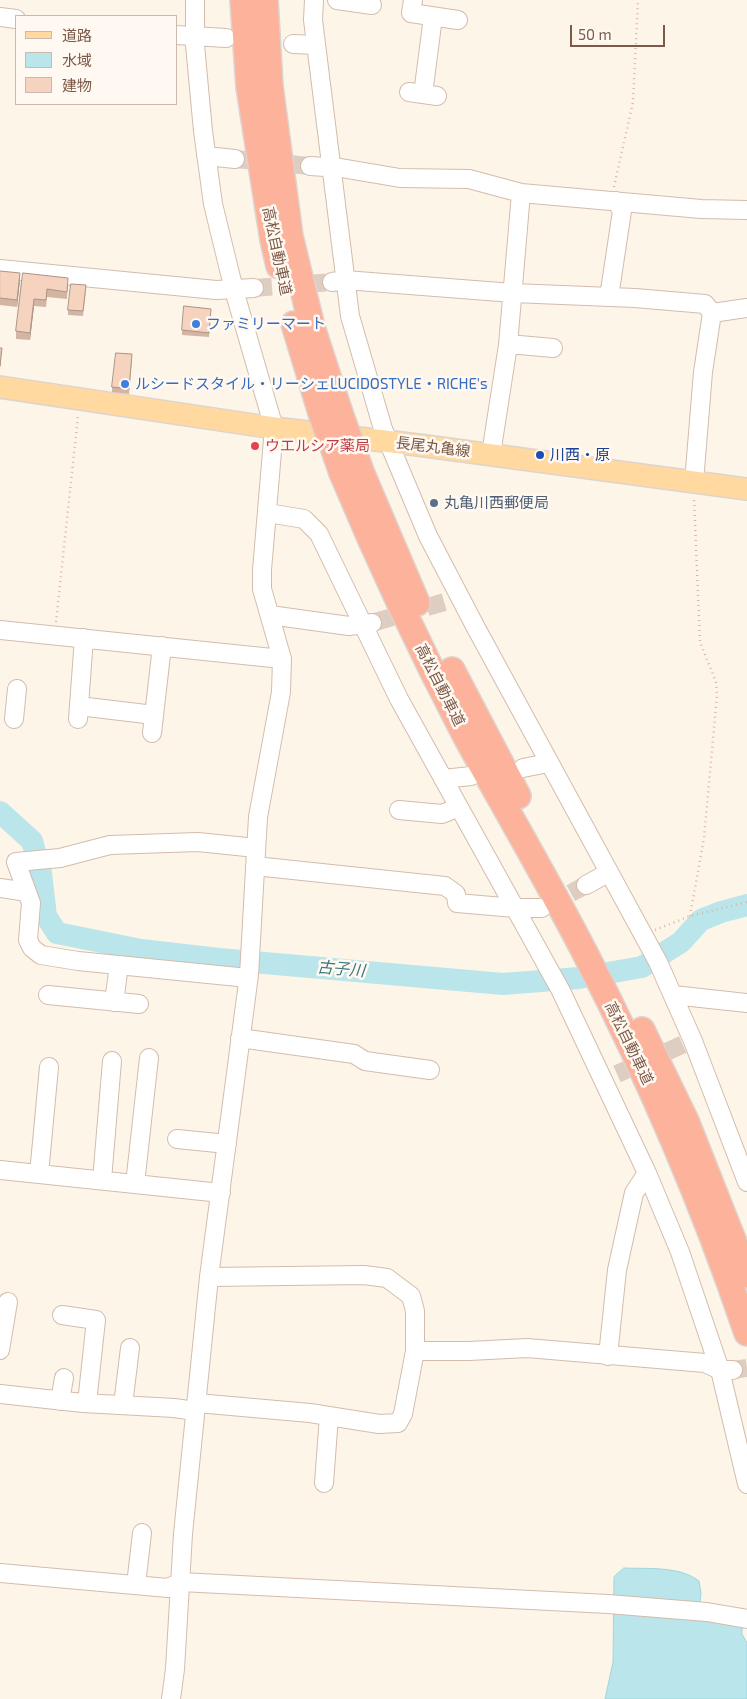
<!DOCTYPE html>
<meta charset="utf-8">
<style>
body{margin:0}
#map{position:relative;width:747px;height:1699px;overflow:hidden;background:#fef5e9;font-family:"Exo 2","Noto Sans JP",sans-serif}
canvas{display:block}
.legend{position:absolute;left:15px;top:15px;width:162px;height:90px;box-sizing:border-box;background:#fff9f1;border:1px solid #cbb9ae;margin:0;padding:6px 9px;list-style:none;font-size:15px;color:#7c5a49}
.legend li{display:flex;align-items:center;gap:10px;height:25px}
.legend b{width:25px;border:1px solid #cbb9ae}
.scale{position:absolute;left:570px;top:25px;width:95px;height:22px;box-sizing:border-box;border:2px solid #7c5a49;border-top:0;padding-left:6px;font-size:15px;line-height:18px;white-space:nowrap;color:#7c5a49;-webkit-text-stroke:4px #fff9f1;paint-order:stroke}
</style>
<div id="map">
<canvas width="747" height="1699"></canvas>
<ul class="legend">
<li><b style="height:6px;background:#ffd99f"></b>道路</li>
<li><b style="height:14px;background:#bae5eb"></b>水域</li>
<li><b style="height:14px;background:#f6d3be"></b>建物</li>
</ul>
<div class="scale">50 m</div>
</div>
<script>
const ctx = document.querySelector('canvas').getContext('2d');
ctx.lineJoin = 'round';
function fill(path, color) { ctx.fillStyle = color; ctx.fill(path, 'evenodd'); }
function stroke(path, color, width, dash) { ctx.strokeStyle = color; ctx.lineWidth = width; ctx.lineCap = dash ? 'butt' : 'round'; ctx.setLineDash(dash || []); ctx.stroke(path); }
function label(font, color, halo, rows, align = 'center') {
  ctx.font = font + ' "Exo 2","Noto Sans JP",sans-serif'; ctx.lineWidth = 5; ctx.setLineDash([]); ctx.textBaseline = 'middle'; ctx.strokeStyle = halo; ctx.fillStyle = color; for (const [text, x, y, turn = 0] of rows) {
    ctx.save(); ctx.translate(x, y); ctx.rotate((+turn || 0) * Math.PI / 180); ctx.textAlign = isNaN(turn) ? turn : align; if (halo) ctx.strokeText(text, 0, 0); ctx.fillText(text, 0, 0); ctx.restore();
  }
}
const water = new Path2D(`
 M624,1568C648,1569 680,1566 699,1581L701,1593L698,1620L742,1624V1634L747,1643V1699H605L613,1662L614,1577Z`);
fill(water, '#bae5eb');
stroke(water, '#9fd5de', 1);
stroke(new Path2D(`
 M0,812L32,841L41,873L46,916L57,933L141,950L219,959L503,984L579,978L642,967L681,942L701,920L721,912L747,905`), '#bae5eb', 22);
stroke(new Path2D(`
 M235,159L310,166
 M254,288L332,282
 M375,622L452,600
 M547,906L586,885
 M617,1074L684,1044
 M733,1370L747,1368`), '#decec1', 18, [18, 9]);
const minor = new Path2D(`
 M314,0L313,20L350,316L383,429L428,536L475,626L658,962L693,1041L747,1182
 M337,0L372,5
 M413,0L411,13L458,20
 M0,17L16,19
 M176,35L226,38
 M293,44L316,45
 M409,92L437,96
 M423,94L433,17
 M206,156L235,159
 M310,166L341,168L400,178L469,179L521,193
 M0,269L216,290L254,288
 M332,282L345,280L513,293L635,298L705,304L712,313L703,372L694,482
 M609,297L622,211L616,201
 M712,313L747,308
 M508,344L553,348
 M491,454L508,345L521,193L701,209L747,210
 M268,513L304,519L319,534L399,699L561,991L647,1173L680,1252L720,1370L747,1484
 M270,615L349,626L372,623
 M0,630L282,659
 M79,706L154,715
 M14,719L17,689
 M78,719L84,638
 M152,733L162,646
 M523,768L548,763
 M443,779L471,776
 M399,810L442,814L459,807
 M255,866L445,886L456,894L457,903L515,908H542
 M586,885L608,873
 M0,888L27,892L16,862L60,858L110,845L198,842L256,848
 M27,892L31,903L28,940L32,948L41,955L78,961L248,978
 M48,995L139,1004
 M673,995L747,1003
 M114,1002L119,965
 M240,1038L354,1054L365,1061L430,1070
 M177,1139L227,1144
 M0,1170L221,1193
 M39,1174L49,1067
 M102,1180L112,1061
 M135,1184L149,1058
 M62,1315L96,1320L87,1403
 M0,1350L8,1302
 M415,1351H469L527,1348L705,1363L720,1370H733
 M608,1356L617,1270L634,1193L647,1173
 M0,1394L83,1403L174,1408L195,1411
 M60,1401L64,1378
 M197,1403L310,1413L379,1424L398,1423L403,1414L415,1351V1311L411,1296L387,1278L364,1275L209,1277
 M123,1405L130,1348
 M324,1483L329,1416
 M0,1573L168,1588L181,1582L608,1604L707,1612L747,1619
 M136,1585L142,1533
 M171,1699L175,1669L183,1534L209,1277L249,975L258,817L281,692L282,659L262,589V570L274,428L234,290L213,204L203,131L195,45V0`);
const major = new Path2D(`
 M0,387L274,428L418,445L747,489`);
const highway = new Path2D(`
 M243,0L249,87L273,240L279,266
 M265,0L270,86L290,236L312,327L340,413
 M294,324L321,413
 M342,473C379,562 421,651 466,737C506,810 548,881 586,955C649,1077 703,1203 747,1333
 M362,474L417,603
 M452,670L518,796
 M642,1030L686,1121L747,1275`);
stroke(minor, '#d3bcac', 20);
stroke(major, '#ddd4d0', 24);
stroke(highway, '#ddd4d0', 28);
stroke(new Path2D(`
 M614,187L633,102L638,0
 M56,622L78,416
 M690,916L704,838L717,695L716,682L700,642L694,498
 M655,930L690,916L747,902`), '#dcb6a0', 2.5, [1, 4]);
stroke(minor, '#fff', 18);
stroke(major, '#ffd99f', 21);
stroke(highway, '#fdb29b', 25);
const highwayBridge = new Path2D(`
 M321,413L342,473
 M340,413L362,474`);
stroke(highwayBridge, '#ddd4d0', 28, []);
stroke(highwayBridge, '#fdb29b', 25);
fill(new Path2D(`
 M0,271L20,280L17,307L0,305Z
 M23,273L68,285L67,299L47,297L46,307L34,306L30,340L16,339V331Z
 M86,290L83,316L68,315V310Z
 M211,314L209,337L182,335V330Z
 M132,359L129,394L112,392V387Z`), '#d4b5a3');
fill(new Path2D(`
 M20,273V280L17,307V300Z
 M34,299V306L30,340V333Z`), '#ac9485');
const building = new Path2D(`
 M0,271L20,273L17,300L0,298Z
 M23,273L68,278L67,292L47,289L46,300L34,299L30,333L16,331Z
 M71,284L86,285L83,311L68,310Z
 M184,306L211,309L209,333L182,330Z
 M0,348H2L0,366Z
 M116,353L132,354L129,389L112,387Z`);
fill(building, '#f6d3be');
stroke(building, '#ac9485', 1);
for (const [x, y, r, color] of [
 [196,324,5,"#3f7fe0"],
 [125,384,5,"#3f7fe0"],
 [255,446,5,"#e0444e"],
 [540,455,5,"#1a4fb4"],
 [434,503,5,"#5c6f8a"]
]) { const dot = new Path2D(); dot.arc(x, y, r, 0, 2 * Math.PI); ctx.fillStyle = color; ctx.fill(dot); stroke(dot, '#fff9f1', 2); }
label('15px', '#7c5a49', '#fff9f1', [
 ["高松自動車道",277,251,78],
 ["長尾丸亀線",433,447,7],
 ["高松自動車道",440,685,63],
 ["高松自動車道",629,1043,64]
]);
label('15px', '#366cbe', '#fff9f1', [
 ["ファミリーマート",206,324],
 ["ルシードスタイル・リーシェLUCIDOSTYLE・RICHE's",135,384]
], 'left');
label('15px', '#be3a42', '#fff9f1', [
 ["ウエルシア薬局",265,446]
], 'left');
label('15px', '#164399', '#fff9f1', [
 ["川西・原",550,455]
], 'left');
label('15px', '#4e5e75', '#fff9f1', [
 ["丸亀川西郵便局",444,503]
], 'left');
label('italic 16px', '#3a7882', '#fff9f1', [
 ["古子川",341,969,5]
]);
</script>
